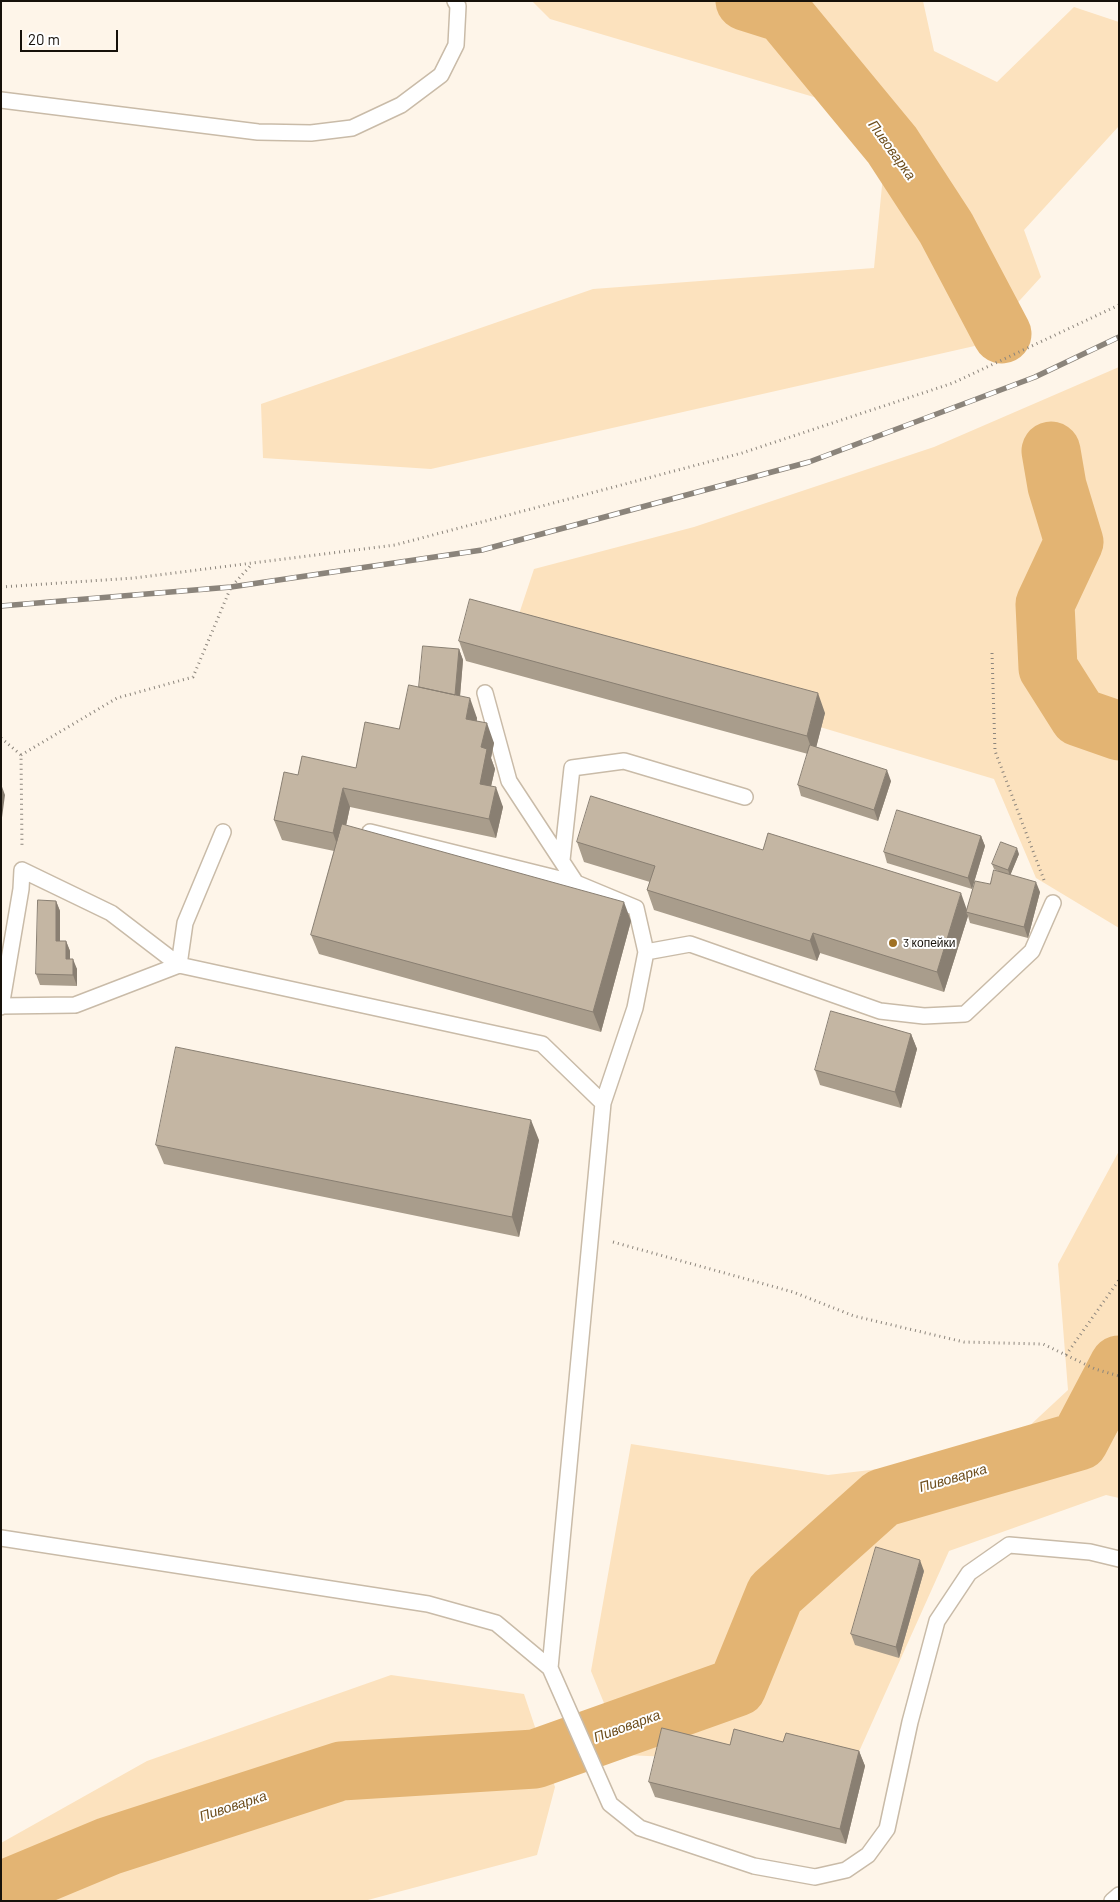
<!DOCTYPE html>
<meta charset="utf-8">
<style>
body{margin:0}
#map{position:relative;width:1120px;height:1902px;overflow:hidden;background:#fef5e9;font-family:Barlow,sans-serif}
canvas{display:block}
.frame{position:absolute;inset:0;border:2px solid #16110a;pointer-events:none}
.scale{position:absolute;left:20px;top:30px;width:98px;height:22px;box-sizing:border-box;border:2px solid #16110a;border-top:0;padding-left:6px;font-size:15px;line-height:18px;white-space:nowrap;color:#16110a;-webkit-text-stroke:4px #fff;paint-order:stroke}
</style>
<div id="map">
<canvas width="1120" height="1902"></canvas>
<div class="frame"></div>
<div class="scale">20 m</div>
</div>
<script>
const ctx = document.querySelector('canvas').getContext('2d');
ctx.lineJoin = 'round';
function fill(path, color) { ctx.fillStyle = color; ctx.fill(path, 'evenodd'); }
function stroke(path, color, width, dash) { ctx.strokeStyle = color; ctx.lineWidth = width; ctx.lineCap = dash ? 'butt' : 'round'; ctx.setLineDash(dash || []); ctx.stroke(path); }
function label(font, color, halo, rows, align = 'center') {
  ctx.font = font + ' Barlow,sans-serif'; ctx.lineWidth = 4; ctx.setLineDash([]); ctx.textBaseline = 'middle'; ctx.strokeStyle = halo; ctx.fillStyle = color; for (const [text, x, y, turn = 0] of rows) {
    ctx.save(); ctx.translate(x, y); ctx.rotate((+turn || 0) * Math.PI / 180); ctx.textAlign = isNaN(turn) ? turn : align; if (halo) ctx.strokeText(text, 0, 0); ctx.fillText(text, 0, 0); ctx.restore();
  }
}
fill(new Path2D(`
 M532,1H923L934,51L997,82L1074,7L1119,22V126L1024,230L1041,277L979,345L431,469L263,458L261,404L593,289L874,268L885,155L824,100L550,19Z
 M1119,367V928L1036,878L994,779L512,635L534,569L694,527L934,447Z
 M1119,1151V1498L1106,1495L949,1551L853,1765L625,1755L591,1671L631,1444L828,1475L998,1455L1068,1390L1058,1264Z
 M391,1675L524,1694L555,1787L537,1855L364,1901H1V1843L147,1761Z`), '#fce2be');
stroke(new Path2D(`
 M745,1L783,13L892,145L946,228L1002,334
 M1051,451L1057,486L1074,542L1045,604L1048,668L1079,717L1119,731
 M1,1891L109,1846L341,1771L535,1759L737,1687L775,1594L882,1498L1079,1441L1119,1365`), '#e3b473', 59);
const lane = new Path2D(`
 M1,100L258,132L311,133L352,128L401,105L441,75L456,45L458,6L455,1
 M485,693L509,781L576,883L636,908L646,952L635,1008L603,1103
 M370,832L576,883
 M562,860L572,768L624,761L745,797
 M646,952L690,944L880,1011L924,1016L965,1014L1032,951L1053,903
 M1,1006L75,1005L179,965L542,1044L603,1103L550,1668
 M1,1007L21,889L22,870L111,913L179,965L185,923L223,832
 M1,1538L428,1604L496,1623L550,1668L610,1804L640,1828L754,1866L815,1877L846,1870L868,1855L887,1829L910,1722L937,1621L969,1573L1009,1545L1090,1552L1119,1559
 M1112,1901L1119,1895`);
stroke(lane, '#c9bba8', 18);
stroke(new Path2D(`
 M1,587L134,578L395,545L742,453L953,383L1119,305
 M992,653L995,751L1044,880
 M1,738L21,755L22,847
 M21,755L117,698L193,677L231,587L252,564
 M613,1242L793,1292L854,1316L964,1342L1043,1344L1095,1369L1119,1376
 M1066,1355L1119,1280`), '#8c857c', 3, [1, 4]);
stroke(lane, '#fff', 15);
const rail = new Path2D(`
 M1,606L231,587L482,550L809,462L1035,377L1119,337`);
stroke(rail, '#8b847b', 5.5);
stroke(rail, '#fff', 4, [11]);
fill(new Path2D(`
 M459,641L825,713L816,747L891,781L878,821L801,796L798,785L808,754L466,661Z
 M459,649L463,660L460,696L477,718V721L494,743L491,758L495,769L491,786L503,807L496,838L350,807L346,826L631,921L601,1032L319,954L311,935L334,851L282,840L274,820L298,775L356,768L399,729L419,687Z
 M981,836L985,846L972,889L887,863L884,852Z
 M577,842L763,850L967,910L990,884L1002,873L994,869L992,864L1019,854L1010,875L1040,892L1028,938L970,923L968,916L944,992L820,953L817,961L654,910L647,890L650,882L584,862Z
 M56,901L60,911V941H66L70,951V959L77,969V986L40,985L36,974Z
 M911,1034L917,1049L901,1108L820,1085L815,1070Z
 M539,1140L519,1237L164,1164L156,1145Z
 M924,1571L899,1658L855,1645L851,1634Z
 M783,1742L859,1751L865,1766L846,1844L655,1797L649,1782L730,1745Z`), '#a99d8c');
fill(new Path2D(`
 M459,649L463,660L459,708L455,697Z
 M818,693L825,713L814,756L807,736Z
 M470,698L477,718L473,739L466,719Z
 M487,723L494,743L491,758L495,769L487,804L480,784L481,747Z
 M887,770L891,781L878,821L874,810Z
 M1,784L5,795L1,825Z
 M496,787L503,807L496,838L489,819Z
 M343,788L350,807L340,853L333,833Z
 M981,836L985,846L972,889L968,878Z
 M1017,848L1019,854L1010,876L1008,870Z
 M1036,882L1040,892L1028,938L1024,927Z
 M961,893L968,913L966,912L968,916L944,992L937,972Z
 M56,901L60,911V951L56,941Z
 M624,902L631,921L601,1032L593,1012Z
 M813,933L820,953L817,961L810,941Z
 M66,941L70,951V969L66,959Z
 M73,959L77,969V986L73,975Z
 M911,1034L917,1049L901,1108L895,1092Z
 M531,1120L539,1140L519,1237L512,1217Z
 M920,1560L924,1571L899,1658L896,1647Z
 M859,1751L865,1766L846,1844L840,1829Z`), '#897f72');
const building = new Path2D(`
 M470,599L818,693L807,736L459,641Z
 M423,646L459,649L455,695L419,687Z
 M409,685L470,698L466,719L487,723L481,747L487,749L480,784L496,787L489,819L343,788L333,833L274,820L284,772L298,775L302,756L356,768L365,722L399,729Z
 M810,745L887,770L874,810L798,785Z
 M591,796L763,850L768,833L961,893L937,972L813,933L810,941L647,890L655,866L577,842Z
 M897,810L981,836L968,878L884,852Z
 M342,824L624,902L593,1012L311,935Z
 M1001,842L1017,848L1008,870L992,864Z
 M994,870L1036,882L1024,927L966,912L975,881L990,884Z
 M38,900L56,901V941H66V959H73V975L36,974Z
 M831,1011L911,1034L895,1092L815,1070Z
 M176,1047L531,1120L512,1217L156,1145Z
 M876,1547L920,1560L896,1647L851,1634Z
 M662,1728L730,1745L734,1729L783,1742L786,1733L859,1751L840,1829L649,1782Z`);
fill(building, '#c4b6a3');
stroke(building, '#897f72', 1);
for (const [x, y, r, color] of [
 [893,943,5,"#a07124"]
]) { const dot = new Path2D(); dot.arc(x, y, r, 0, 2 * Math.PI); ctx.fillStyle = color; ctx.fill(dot); stroke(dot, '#fff', 2); }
label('12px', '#16110a', '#fff', [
 ["3 копейки",903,943]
], 'left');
label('italic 14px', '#6d4d1c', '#fff', [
 ["Пивоварка",892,150,54],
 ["Пивоварка",953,1478,-16],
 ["Пивоварка",627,1726,-20],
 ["Пивоварка",233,1806,-18]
]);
</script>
